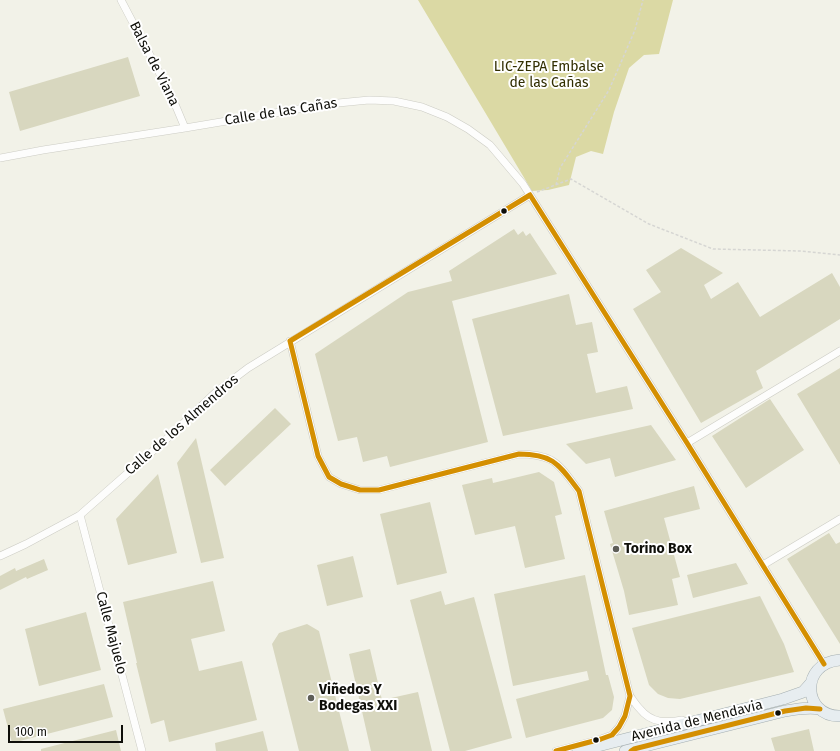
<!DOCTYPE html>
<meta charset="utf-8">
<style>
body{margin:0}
#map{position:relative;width:840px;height:751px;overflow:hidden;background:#f2f2e8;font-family:"Fira Sans",sans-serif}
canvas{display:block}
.scale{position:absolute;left:8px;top:725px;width:115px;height:18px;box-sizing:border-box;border:2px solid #0e0e09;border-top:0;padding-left:5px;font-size:12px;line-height:14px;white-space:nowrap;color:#0e0e09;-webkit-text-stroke:3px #fff;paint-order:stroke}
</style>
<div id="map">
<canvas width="840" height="751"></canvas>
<div class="scale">100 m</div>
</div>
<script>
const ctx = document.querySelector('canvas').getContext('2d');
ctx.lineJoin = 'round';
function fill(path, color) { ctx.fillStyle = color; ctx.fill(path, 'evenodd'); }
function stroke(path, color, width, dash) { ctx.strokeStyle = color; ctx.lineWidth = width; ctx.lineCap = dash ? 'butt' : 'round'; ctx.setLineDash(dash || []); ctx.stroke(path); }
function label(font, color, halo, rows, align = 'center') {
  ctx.font = font + ' "Fira Sans",sans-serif'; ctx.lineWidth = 4; ctx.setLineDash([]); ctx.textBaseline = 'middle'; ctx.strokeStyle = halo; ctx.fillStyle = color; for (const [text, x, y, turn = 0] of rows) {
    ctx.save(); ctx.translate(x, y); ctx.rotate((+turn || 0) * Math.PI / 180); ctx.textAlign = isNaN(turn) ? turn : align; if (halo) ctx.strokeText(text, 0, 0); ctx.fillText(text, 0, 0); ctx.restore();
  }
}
fill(new Path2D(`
 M418,0H673L659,54L644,55L629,68L614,112L603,154L591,151L576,157L569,185L548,190L532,191Z`), '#dbd9a4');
fill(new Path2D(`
 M128,57L140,96L20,131L9,92Z
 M514,229L518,235L523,231L526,236L530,233L557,274L452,301L488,442L390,467L387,456L363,462L357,437L338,441L315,354L408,292L452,281L449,271Z
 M681,248L723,273L704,285L711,299L738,282L760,317L832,273L840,287V319L756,371L763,388L701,423L633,309L661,292L646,270Z
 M569,294L576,325L592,322L598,352L587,354L596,393L627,386L633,409L503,436L472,319Z
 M840,368V465L797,394Z
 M770,399L804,450L746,488L712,436Z
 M275,408L291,424L225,486L210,470Z
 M651,425L676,460L615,477L610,458L586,464L566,444Z
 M196,438L224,558L201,563L177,463Z
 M539,472L554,482L562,514L555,516L565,559L525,568L515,526L475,535L462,485L492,478L493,483Z
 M158,474L177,553L128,565L116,519Z
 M694,486L700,509L664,518L680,577L672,579L678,605L629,615L624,591L610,544L613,543L604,511Z
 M430,502L447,573L397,585L380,514Z
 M829,533L836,544L840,542V644L787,559Z
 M353,556L363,597L327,606L317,565Z
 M44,559L48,570L27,579L26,577L0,590V576L15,568L16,571Z
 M736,563L748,584L693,598L687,575Z
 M585,575L606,675H608L614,697L612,710L603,718L526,738L516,699L589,680L587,671L513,686L494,594Z
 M213,581L225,631L191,639L199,671L242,661L257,720L169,742L164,720L151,724L136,663H137L123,602Z
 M441,591L445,605L474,597L512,738L465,751H450L410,600Z
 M760,596L784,644L794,672L680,699L668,698L658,694L649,685L632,628Z
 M86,612L101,670L39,686L25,629Z
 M307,624L319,631L349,751H299L272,644L279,633Z
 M370,649L382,700L418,692L432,751H371L349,654Z
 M104,684L113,717L12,743L3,709Z
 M809,729L814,751H775L771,738Z
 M116,730L121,751H41V749Z
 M263,731L268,751H216L215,743Z`), '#d8d7bf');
const street = new Path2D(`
 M121,0L172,97L185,128
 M0,158L43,150L185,128L328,104L369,100L394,101L422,107L447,117L468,129L490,145L523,184L687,443L824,664
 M290,341L318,456L329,477L341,484L360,490H379L519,454C530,454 541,455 551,460C562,466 571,481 579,491L630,696C633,700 636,705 640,709C651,723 666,723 682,720
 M687,443L840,351
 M80,515L142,751
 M0,556L26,544L80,515L171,435L215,393L248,368L530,195
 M763,565L840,519
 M556,751L601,739L612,735L619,727L625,716L630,696`);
const primary = new Path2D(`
 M840,660C799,663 803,717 840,716
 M578,751L783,699L803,692L811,683
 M625,751L785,711C797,709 807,707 820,709`);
stroke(street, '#ccccc4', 8);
stroke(primary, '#a4aeb0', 12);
stroke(new Path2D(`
 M556,185L560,168L609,90L635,30L643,0
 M537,192L571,179L649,224L713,249L801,251L840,255`), '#d6d6d3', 1.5, [3, 2]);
stroke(street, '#fdfdfc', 7);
stroke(primary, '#e7edf0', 11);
stroke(new Path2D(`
 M530,195L687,443L824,664
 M290,341L318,456L329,477L341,484L360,490H379L519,454C554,454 559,465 579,491L630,696L625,716L619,727L612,735L601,739L556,751
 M290,341L530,195
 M631,751L634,749L785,711L806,708L820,709`), '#d48f01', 5);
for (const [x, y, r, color] of [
 [504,211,3.5,"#0e0e09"],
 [616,549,4,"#5e5e57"],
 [311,698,4,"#5e5e57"],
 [778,713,3.5,"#0e0e09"],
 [596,740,3.5,"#0e0e09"]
]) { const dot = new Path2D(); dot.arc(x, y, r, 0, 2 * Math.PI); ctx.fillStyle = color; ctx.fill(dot); stroke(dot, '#fff', 1.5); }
label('14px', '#0e0e09', '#fff', [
 ["Balsa de Viana",154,64,63],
 ["Calle de las Cañas",281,112,-9],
 ["Calle de los Almendros",182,425,-41],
 ["Calle Majuelo",111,633,75],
 ["Avenida de Mendavia",697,721,-14]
]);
label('14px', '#312e01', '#fff', [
 ["LIC-ZEPA Embalse",549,67],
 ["de las Cañas",549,83]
]);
label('bold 14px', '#0e0e09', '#fff', [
 ["Torino Box",624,549],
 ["Viñedos Y",319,690],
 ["Bodegas XXI",319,706]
], 'left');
</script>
